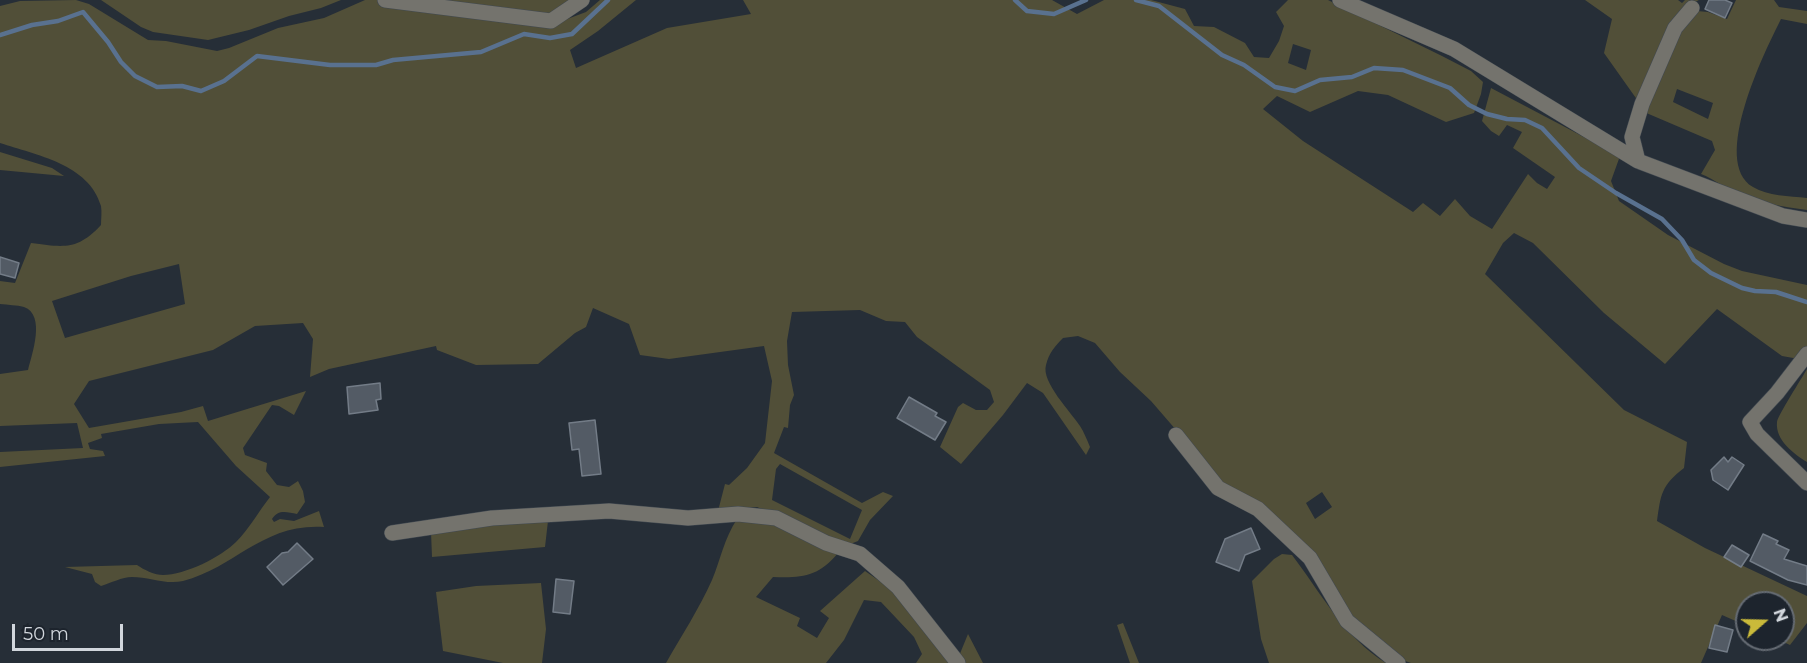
<!DOCTYPE html>
<style>
body{margin:0}
#map{position:relative;width:1807px;height:663px;overflow:hidden;background:#262e37;font-family:Montserrat,sans-serif}
canvas{display:block}
.north{position:absolute;left:1735px;top:591px;width:60px;height:60px;box-sizing:border-box;background:#1d242d;border:2px solid #656b73;border-radius:50%;rotate:70deg;font-size:16px;font-weight:700;line-height:24px;text-align:center;color:#d1d6dc}
.north::after{content:'';display:block;margin:auto;width:21px;height:27px;background:#caba3a;clip-path:polygon(50% 0,100% 100%,50% 72%,0 100%)}
.scale{position:absolute;left:12px;top:624px;width:111px;height:27px;box-sizing:border-box;border:3px solid #d1d6dc;border-top:0;padding-left:8px;font-size:18px;line-height:21px;white-space:nowrap;color:#d1d6dc;-webkit-text-stroke:4px #1d242d;paint-order:stroke}
</style>
<div id="map">
<canvas width="1807" height="663"></canvas>
<div class="north">N</div>
<div class="scale">50 m</div>
</div>
<script>
const ctx = document.querySelector('canvas').getContext('2d');
ctx.lineJoin = 'round';
function fill(path, color) { ctx.fillStyle = color; ctx.fill(path, 'evenodd'); }
function stroke(path, color, width, dash) { ctx.strokeStyle = color; ctx.lineWidth = width; ctx.lineCap = dash ? 'butt' : 'round'; ctx.setLineDash(dash || []); ctx.stroke(path); }
fill(new Path2D(`
 M76,0L89,4L148,40L166,41L217,51L229,48L278,28L324,18L365,0H379L554,24L586,12L600,0H636L598,31L570,50L576,68L667,28L751,14L743,0H1052L1077,14L1104,0H1151L1185,9L1194,26L1214,27L1245,43L1254,57L1269,58L1279,41L1284,26L1276,12L1288,0H1328L1442,56L1471,71L1483,82L1481,94L1474,113L1446,122L1388,95L1358,91L1310,112L1277,96L1263,109L1303,141L1413,212L1423,203L1440,216L1455,199L1470,216L1492,229L1528,174L1537,183L1547,189L1555,177L1513,148L1522,132L1507,125L1499,136L1491,131L1482,121L1491,88L1620,156L1611,181L1619,201L1668,235L1724,264L1742,271L1807,285V347L1799,359L1782,356L1717,309L1665,364L1604,313L1533,243L1514,233L1503,243L1485,274L1624,410L1687,442L1684,468C1661,486 1661,494 1657,521L1705,548L1807,596V623L1790,645L1777,639H1783V603H1747V626L1722,615L1701,663H1411L1388,655L1364,637L1302,552L1241,505L1151,401L1120,372L1095,343L1078,336L1063,338C1055,346 1049,353 1046,365C1041,382 1071,412 1080,426C1084,432 1087,440 1090,447L1086,455L1043,393L1027,383L1003,415L961,464L940,447L958,407L963,403L976,410H987L994,402L990,390L917,337L905,322L886,321L860,310L792,312L787,341L788,365L794,395L790,405L788,428L784,427L774,453L862,503L883,492L893,496L870,520L858,541L853,543H845L757,507L718,511L725,484L729,485L747,468L765,443L772,381L764,346L669,359L640,355L629,324L593,308L586,327L575,333L538,364L476,365L437,350L436,346L329,369L310,377L313,339L303,323L255,326L213,350L89,381L74,404L89,428L181,412L203,406L208,421L306,391L294,415L279,406L272,405L243,448L245,455L267,463L266,471L277,485L289,487L298,481L303,491L305,502L297,514C287,512 278,509 272,519L274,522L280,519L294,521L319,511L324,527C263,523 236,567 183,581C166,585 149,577 132,577C122,577 111,583 101,586L95,582L92,574L65,567L137,565C144,570 155,575 163,575C185,575 221,557 236,542C249,529 259,511 270,497L236,466L198,422L159,424L101,434L102,438L88,443L90,449L103,451L105,456L0,467V452L83,448L77,423L0,426V374L28,370C32,354 46,315 24,307C17,305 8,305 0,304V281L15,283L31,243C63,247 77,251 101,225C101,219 102,212 101,206C89,164 36,155 0,143V6L20,1ZM1293,44L1311,50L1306,70L1288,63ZM179,264L185,304L65,338L52,301L131,276ZM780,464L862,510L850,539L772,500L776,469ZM1322,492L1332,507L1315,519L1306,503Z
 M101,0H341L321,8L289,16L249,30L208,40L153,32L141,27Z
 M395,0H582L576,5L540,17Z
 M1585,0H1678L1682,3L1685,0H1699L1689,5L1638,101L1604,53L1612,19Z
 M1736,0H1774L1779,7L1807,11V24L1781,19C1765,51 1710,162 1753,187C1768,196 1789,196 1807,198V210C1784,207 1760,203 1738,194C1726,189 1714,179 1701,174L1715,150L1712,141L1644,112L1675,38L1697,11L1708,12L1727,19ZM1677,89L1713,103L1708,119L1673,102Z
 M0,152L52,168L64,176L0,170Z
 M1807,369V462C1794,454 1775,440 1777,422C1778,415 1802,378 1807,369Z
 M737,519L769,523L838,553C818,577 802,578 773,577L756,597L800,618L797,626L817,638L829,618L820,611L865,571L897,593L953,663H916L922,654L914,637L881,602L864,600L844,640L826,663H666C682,635 699,609 712,580C721,558 724,539 737,519Z
 M548,521L545,547L432,557L431,532L476,526Z
 M1282,554L1292,555C1321,593 1344,637 1386,663H1269L1261,639L1252,581L1274,559Z
 M541,583L546,629L542,663H503L443,651L436,592L476,586Z
 M1123,623L1139,663H1130L1117,625Z
 M968,634L983,663H963L959,656Z`), '#514f38');
stroke(new Path2D(`
 M1015,0L1027,11L1054,14L1086,0
 M1136,0L1159,6L1222,55L1244,65L1275,87L1295,91L1320,80L1352,77L1374,68L1403,70L1450,88L1469,105L1487,114L1507,119L1525,120L1542,128L1579,168L1616,193L1662,219L1682,240L1694,260L1711,273L1742,288L1755,291L1776,292L1807,302
 M0,35L32,25L58,21L83,12L108,42L121,62L135,76L157,87L182,86L201,91L224,81L257,56L330,65H376L393,60L481,52L524,34L550,38L572,34L608,0`), '#59718f', 4.5);
const building = new Path2D(`
 M1709,0H1725L1732,3L1725,18L1705,9Z
 M0,257L19,263L15,278L0,274Z
 M380,383L381,399L376,400L378,410L349,414L347,387Z
 M909,397L937,413L935,416L946,422L935,440L897,418Z
 M595,420L601,474L582,476L579,449L572,450L569,423Z
 M1724,457L1728,462L1732,457L1744,465L1728,490L1713,480L1711,470Z
 M1251,528L1260,549L1245,555L1239,571L1216,562L1225,539Z
 M1763,534L1778,541L1776,544L1789,550L1784,559L1807,566V585L1788,580L1750,561Z
 M297,543L313,559L283,585L267,567L282,553L288,552Z
 M1732,545L1749,555L1741,567L1724,557Z
 M556,579L574,581L570,614L553,612Z
 M1715,625L1733,630L1727,652L1709,648Z`);
fill(building, '#535b65');
stroke(building, '#737c87', 1.5);
const minor = new Path2D(`
 M385,0L551,21L582,0
 M1340,0L1454,49L1638,161L1783,216L1807,220
 M1638,161L1632,137L1642,104L1675,28L1692,8
 M1807,354L1777,393L1750,422L1757,434L1807,483
 M1176,435L1218,488L1258,509L1310,558L1347,621L1398,663
 M392,533L492,518L609,511L688,518L738,514L776,518L826,543L860,554L898,587L958,663`);
stroke(minor, '#414951', 16);
stroke(minor, '#74736d', 15);
</script>
